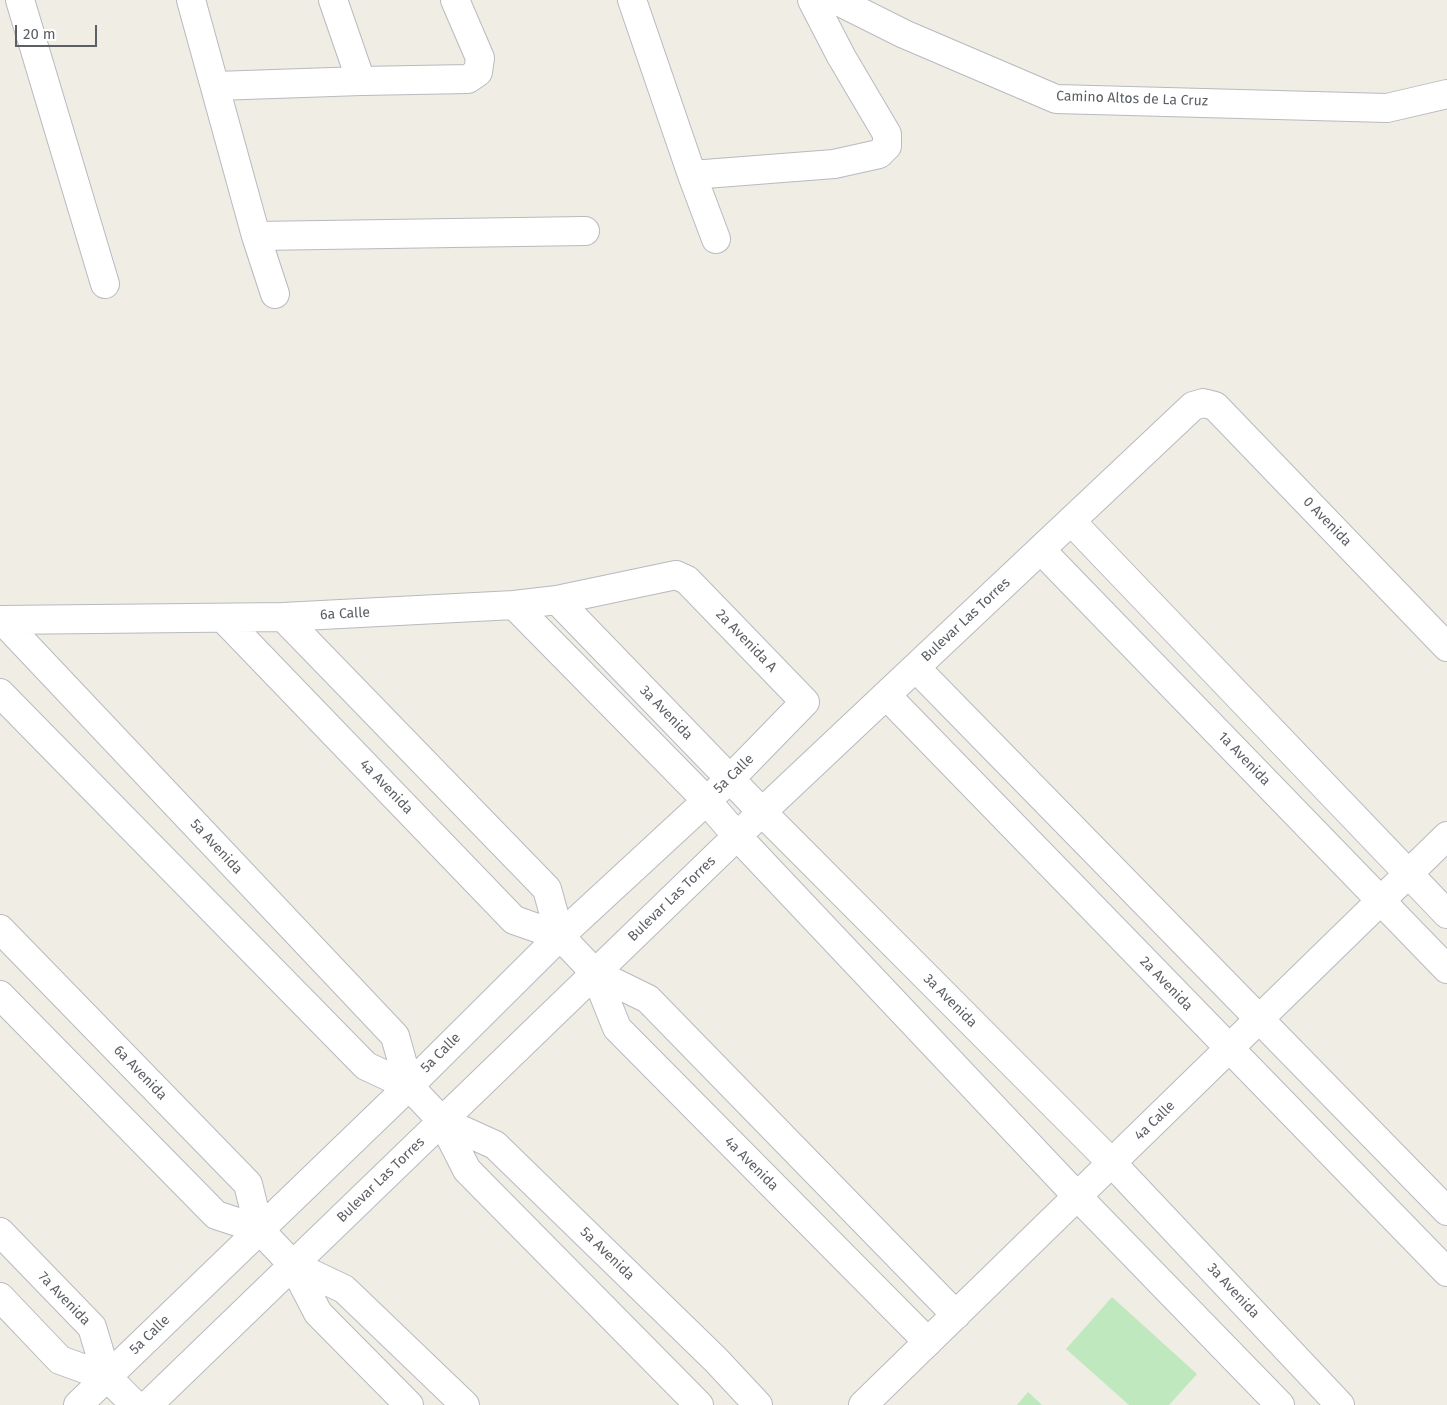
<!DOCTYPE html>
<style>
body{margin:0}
#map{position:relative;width:1447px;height:1405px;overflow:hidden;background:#efede4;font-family:"Fira Sans",sans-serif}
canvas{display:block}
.scale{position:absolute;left:15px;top:25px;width:82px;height:22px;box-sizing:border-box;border:2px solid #5c6065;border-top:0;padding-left:6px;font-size:15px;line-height:18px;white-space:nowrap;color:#5c6065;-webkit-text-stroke:4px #fff;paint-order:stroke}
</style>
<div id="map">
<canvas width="1447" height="1405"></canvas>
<div class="scale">20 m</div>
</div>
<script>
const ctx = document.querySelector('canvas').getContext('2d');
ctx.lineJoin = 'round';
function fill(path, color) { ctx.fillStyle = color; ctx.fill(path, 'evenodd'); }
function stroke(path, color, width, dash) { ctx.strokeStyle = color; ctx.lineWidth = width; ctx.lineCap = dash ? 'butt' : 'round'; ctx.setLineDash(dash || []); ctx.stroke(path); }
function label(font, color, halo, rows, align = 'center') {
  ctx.font = font + ' "Fira Sans",sans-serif'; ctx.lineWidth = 4; ctx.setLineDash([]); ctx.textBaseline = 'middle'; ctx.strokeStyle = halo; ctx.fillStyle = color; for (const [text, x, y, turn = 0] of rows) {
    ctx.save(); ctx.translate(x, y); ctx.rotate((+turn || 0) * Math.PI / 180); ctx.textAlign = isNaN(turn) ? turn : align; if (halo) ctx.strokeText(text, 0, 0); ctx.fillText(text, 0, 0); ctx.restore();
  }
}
fill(new Path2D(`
 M1112,1297L1197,1374L1169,1405H1129L1066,1349Z
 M1028,1392L1042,1405H1017Z`), '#c0e8bf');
const minor = new Path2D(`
 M20,0L105,284
 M191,0L256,236L275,294
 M333,0L361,81
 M632,0L692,175L716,239
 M836,0L904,34L1056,99L1387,108L1447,94
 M216,86L361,81L468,79L478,72L480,58L455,0
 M692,175L834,164L879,154L887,146V134L841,56L812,0
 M256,236L585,231
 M1071,521L1447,914
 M1041,550L1447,969
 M557,600L762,812L1112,1163L1340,1405
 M514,605L706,800L737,836L1077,1196L1280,1405
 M283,617L547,889L560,936L595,973L617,1028L928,1342
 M224,619L514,920L560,936
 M0,620L283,617L514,605L557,600L676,575L687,580L805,702L730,779L560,936L409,1086L78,1405
 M2,620L395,1036L409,1086
 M916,668L1447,1211
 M0,693L366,1066L409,1086L442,1121L467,1170L699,1405
 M886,695L1447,1272
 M0,929L248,1184L259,1229
 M595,973L648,999L956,1315
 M0,995L216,1215L259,1229L293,1265L318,1313L409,1405
 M442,1121L495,1145L716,1360L758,1405
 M0,1232L92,1327L107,1377
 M293,1265L344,1289L465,1405
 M0,1297L60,1360L107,1377L135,1405
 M148,1405L762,812L1193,406L1203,403L1215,406L1447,647
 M863,1405L1447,836`);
stroke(minor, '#b7babf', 30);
stroke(minor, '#fff', 28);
label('14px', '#5c6065', '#fff', [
 ["Camino Altos de La Cruz",1132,99,2],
 ["0 Avenida",1327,522,46],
 ["6a Calle",345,614,-3],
 ["Bulevar Las Torres",966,620,-43],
 ["2a Avenida A",746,641,46],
 ["3a Avenida",666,713,46],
 ["1a Avenida",1244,759,46],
 ["5a Calle",734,774,-44],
 ["4a Avenida",386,787,46],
 ["5a Avenida",216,847,47],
 ["Bulevar Las Torres",672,899,-44],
 ["2a Avenida",1166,984,46],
 ["3a Avenida",950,1001,45],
 ["5a Calle",441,1053,-45],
 ["6a Avenida",140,1073,46],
 ["4a Calle",1155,1121,-44],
 ["4a Avenida",751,1164,45],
 ["Bulevar Las Torres",381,1180,-44],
 ["5a Avenida",607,1254,44],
 ["3a Avenida",1233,1291,47],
 ["7a Avenida",64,1299,46],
 ["5a Calle",150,1335,-44]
]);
</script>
